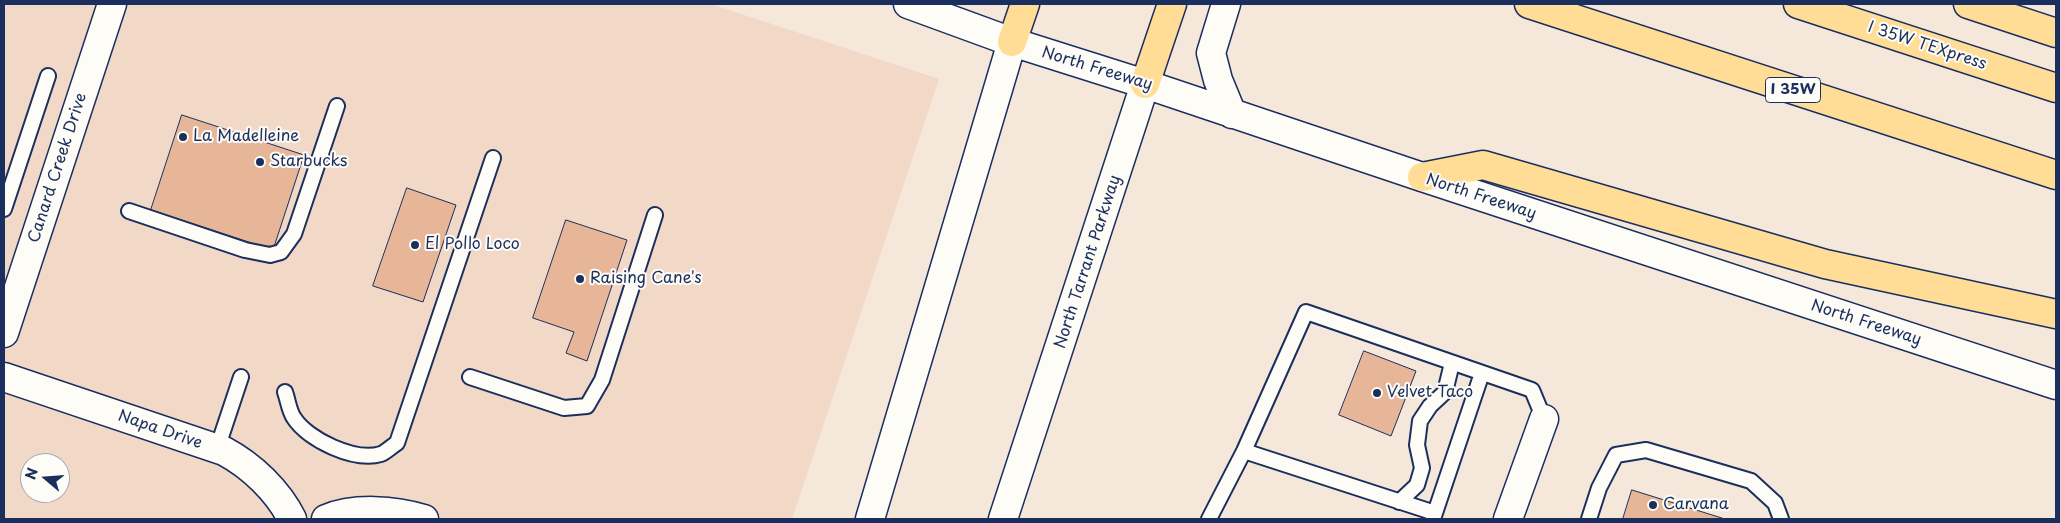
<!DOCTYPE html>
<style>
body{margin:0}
#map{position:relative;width:2060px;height:523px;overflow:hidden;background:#f6e7db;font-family:"Playpen Sans",sans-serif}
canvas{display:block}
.frame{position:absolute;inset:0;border:5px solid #1b2f5e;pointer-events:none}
.north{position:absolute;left:20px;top:453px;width:50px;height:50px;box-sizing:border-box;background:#fdfcf7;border:1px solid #a3aaba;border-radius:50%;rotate:288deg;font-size:14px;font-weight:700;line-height:20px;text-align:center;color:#1b2f5e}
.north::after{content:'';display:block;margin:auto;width:18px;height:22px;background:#1b2f5e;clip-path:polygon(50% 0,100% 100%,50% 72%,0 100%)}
</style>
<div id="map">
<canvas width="2060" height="523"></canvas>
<div class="frame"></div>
<div class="north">N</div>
</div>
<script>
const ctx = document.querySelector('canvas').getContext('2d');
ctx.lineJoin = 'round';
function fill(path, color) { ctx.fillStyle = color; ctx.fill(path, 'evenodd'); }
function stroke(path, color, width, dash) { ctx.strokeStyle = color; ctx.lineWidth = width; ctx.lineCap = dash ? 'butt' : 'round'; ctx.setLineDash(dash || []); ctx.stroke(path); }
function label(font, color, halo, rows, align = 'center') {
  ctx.font = font + ' "Playpen Sans",sans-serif'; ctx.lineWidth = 4; ctx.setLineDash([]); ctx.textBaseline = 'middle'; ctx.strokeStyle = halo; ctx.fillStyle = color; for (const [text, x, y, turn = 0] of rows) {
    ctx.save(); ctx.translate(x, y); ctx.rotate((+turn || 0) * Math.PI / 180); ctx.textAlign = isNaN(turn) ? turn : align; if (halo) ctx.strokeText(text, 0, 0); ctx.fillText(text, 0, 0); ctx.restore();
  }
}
fill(new Path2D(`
 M4,4H711L939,79L792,519H4ZM30,463H60V493H30Z`), '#f2d8c7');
const building = new Path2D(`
 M182,115L304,155L273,250L151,210Z
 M407,188L456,205L423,302L373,286Z
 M566,220L627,240L587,361L566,353L574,332L533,318Z
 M1364,351L1416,371L1391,436L1339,415Z
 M1632,490L1725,519H1623Z`);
fill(building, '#e7b699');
stroke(building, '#1b2f5e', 1);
const lane = new Path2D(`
 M4,209L48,76
 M129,211L245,250L270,255L281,252L294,234L337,106
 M470,377L564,408L587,406L602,380L655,215
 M285,392C288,400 289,411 294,418C308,440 355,462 381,454C386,452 392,446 397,443L493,158
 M217,449L241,377
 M1244,451L1435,513
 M1399,502L1417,485L1422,468L1417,445L1420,421L1430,406L1445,392L1452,363
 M1209,519L1244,451L1306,312L1532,390L1544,419
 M1433,519L1482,373
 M1589,519L1599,488L1616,455L1646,450L1751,481L1775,503L1781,519`);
const street = new Path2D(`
 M4,333L112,4
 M4,377L224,451C252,466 278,491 292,519
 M326,519C354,507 395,510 424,519
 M1508,519L1544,419`);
const secondary = new Path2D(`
 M908,4L1012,42L1145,84L1422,177L2056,385
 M1226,4L1211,53L1218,80L1232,114
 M870,519L1012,42
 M1003,519L1145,84`);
const primary = new Path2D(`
 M1012,42L1025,4
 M1145,84L1172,4`);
const highway = new Path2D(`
 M1529,4L2056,175
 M1798,4L2056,88
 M1968,4L2056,33
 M1422,177L1483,165L1825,264L2056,314`);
stroke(lane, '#1b2f5e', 18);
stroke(street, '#1b2f5e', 31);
stroke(secondary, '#1b2f5e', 31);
stroke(primary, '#1b2f5e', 31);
stroke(highway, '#1b2f5e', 31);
stroke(lane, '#fdfcf7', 14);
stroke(street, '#fdfcf7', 28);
stroke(secondary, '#fdfcf7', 28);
stroke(primary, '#ffdd96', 28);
stroke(highway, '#ffdd96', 28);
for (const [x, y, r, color] of [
 [183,137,5,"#1b2f5e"],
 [260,162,5,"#1b2f5e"],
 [415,245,5,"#1b2f5e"],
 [580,279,5,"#1b2f5e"],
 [1377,393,5,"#1b2f5e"],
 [1653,505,5,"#1b2f5e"]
]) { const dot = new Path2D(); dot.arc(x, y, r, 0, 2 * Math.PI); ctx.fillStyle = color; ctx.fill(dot); stroke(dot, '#fdfcf7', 2); }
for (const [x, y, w] of [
 [1793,90,55]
]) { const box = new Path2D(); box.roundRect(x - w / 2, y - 12.5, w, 25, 4); ctx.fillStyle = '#fdfcf7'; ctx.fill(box); stroke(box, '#1b2f5e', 1); }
label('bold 15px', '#1b2f5e', null, [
 ["I 35W",1793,90]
]);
label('16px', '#1b2f5e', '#fdfcf7', [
 ["I 35W TEXpress",1927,46,18],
 ["North Freeway",1097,69,17],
 ["Canard Creek Drive",58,168,-72],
 ["North Freeway",1481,197,18],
 ["North Tarrant Parkway",1088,262,-72],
 ["North Freeway",1866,323,18],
 ["Napa Drive",160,430,19]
]);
label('16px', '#1b2f5e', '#fdfcf7', [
 ["La Madelleine",193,137],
 ["Starbucks",270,162],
 ["El Pollo Loco",425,245],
 ["Raising Cane's",590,279],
 ["Velvet Taco",1387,393],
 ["Carvana",1663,505]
], 'left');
</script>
